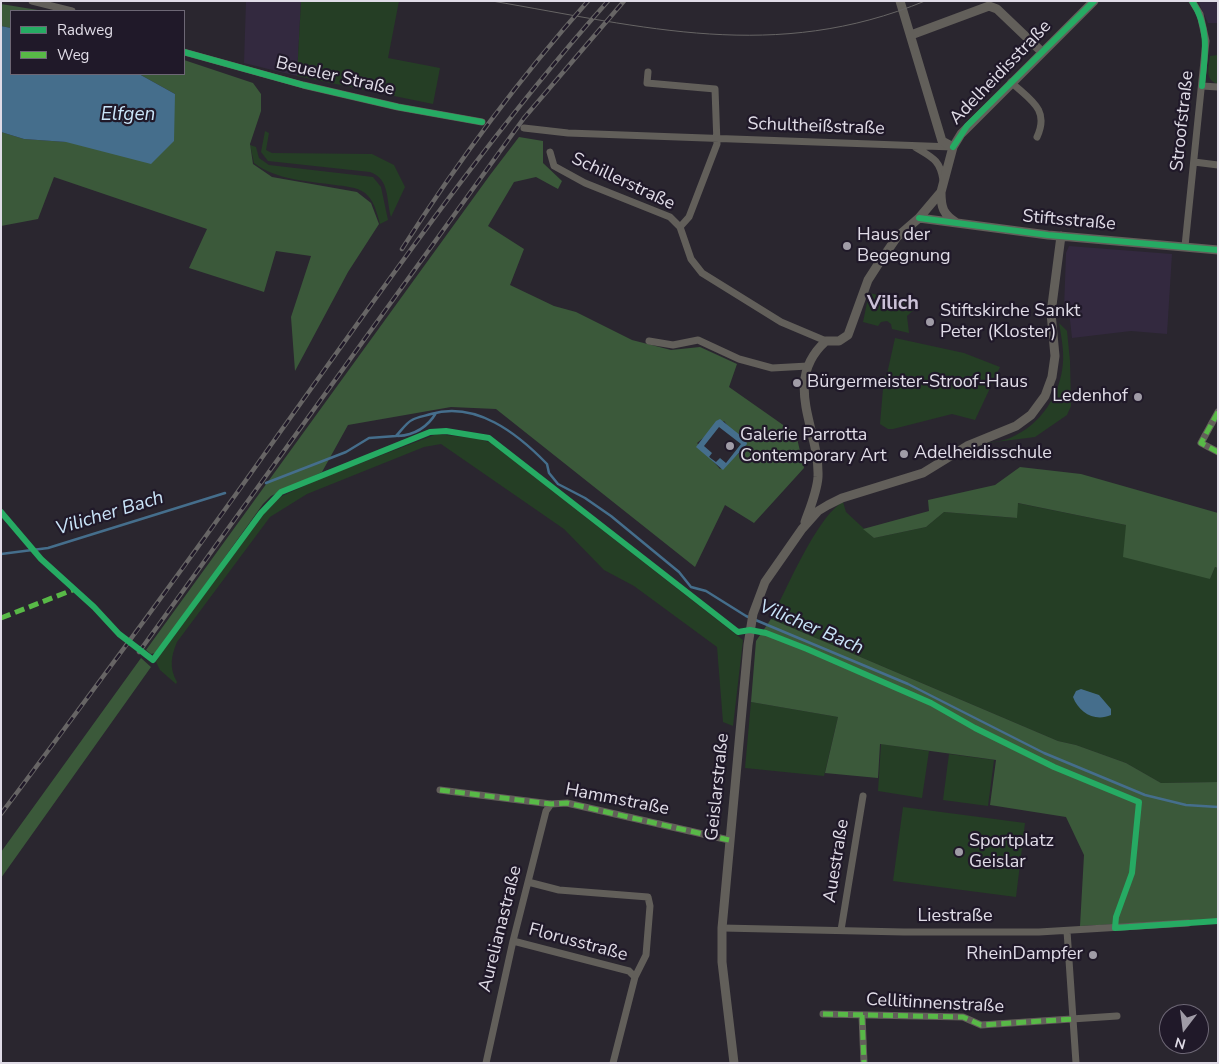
<!DOCTYPE html>
<meta charset="utf-8">
<style>
body{margin:0}
#map{position:relative;width:1219px;height:1064px;overflow:hidden;background:#2a262f;font-family:"Nunito Sans",sans-serif}
canvas{display:block}
.frame{position:absolute;inset:0;border:2px solid #e0dce7;pointer-events:none}
.legend{position:absolute;left:10px;top:10px;width:175px;height:65px;box-sizing:border-box;background:#201929;border:1px solid #6d6775;margin:0;padding:6px 9px;list-style:none;font-size:15px;color:#e0dce7}
.legend li{display:flex;align-items:center;gap:10px;height:25px}
.legend b{width:25px;border:1px solid #6d6775}
.north{position:absolute;left:1159px;top:1004px;width:50px;height:50px;box-sizing:border-box;background:#201929;border:1px solid #6d6775;border-radius:50%;rotate:195deg;font-size:14px;font-weight:700;line-height:20px;text-align:center;color:#e0dce7}
.north::after{content:'';display:block;margin:auto;width:18px;height:22px;background:#a09ca7;clip-path:polygon(50% 0,100% 100%,50% 72%,0 100%)}
</style>
<div id="map">
<canvas width="1219" height="1064"></canvas>
<div class="frame"></div>
<ul class="legend">
<li><b style="height:6px;background:#26ab63"></b>Radweg</li>
<li><b style="height:6px;background:#58b947"></b>Weg</li>
</ul>
<div class="north">N</div>
</div>
<script>
const ctx = document.querySelector('canvas').getContext('2d');
ctx.lineJoin = 'round';
function fill(path, color) { ctx.fillStyle = color; ctx.fill(path, 'evenodd'); }
function stroke(path, color, width, dash) { ctx.strokeStyle = color; ctx.lineWidth = width; ctx.lineCap = dash ? 'butt' : 'round'; ctx.setLineDash(dash || []); ctx.stroke(path); }
function label(font, color, halo, rows, align = 'center') {
  ctx.font = font + ' "Nunito Sans",sans-serif'; ctx.lineWidth = 4.5; ctx.setLineDash([]); ctx.textBaseline = 'middle'; ctx.strokeStyle = halo; ctx.fillStyle = color; for (const [text, x, y, turn = 0] of rows) {
    ctx.save(); ctx.translate(x, y); ctx.rotate((+turn || 0) * Math.PI / 180); ctx.textAlign = isNaN(turn) ? turn : align; if (halo) ctx.strokeText(text, 0, 0); ctx.fillText(text, 0, 0); ctx.restore();
  }
}
fill(new Path2D(`
 M246,1H301L297,76L244,63Z
 M1198,1H1218V23H1208Z
 M1069,246L1172,254L1167,334L1131,331L1072,338L1069,311L1064,309L1066,253Z`), '#33293f');
fill(new Path2D(`
 M301,1H399L388,58L440,68L433,104L297,76Z
 M1218,55V84C1204,80 1209,67 1210,56Z
 M265,131L269,133L266,150L272,153L372,154L394,165L405,187L391,217C386,199 390,179 370,172L268,161L261,152Z
 M250,145L256,147L259,158L269,165L373,177L381,187L388,220L380,224C377,213 374,200 365,193C357,187 344,186 335,185C308,181 276,180 254,163Z
 M869,293L917,304L916,308L907,316L909,333L892,329L891,324L887,321L881,322L878,326L863,322Z
 M1059,323L1067,331L1070,361L1071,406L1067,415L1035,437L980,444C990,442 1001,442 1010,438C1041,425 1061,394 1063,362C1064,349 1061,335 1059,323Z
 M895,338L964,353L1000,367L975,420L952,414L893,429H888L880,424L884,377L887,374Z
 M437,434L480,439L491,443L743,640L733,726L723,722L717,647L634,586L604,570L564,529L441,444L424,447L307,494L270,517L177,642C171,656 169,668 177,682L176,684L160,670L156,662L160,654L269,507L278,498L319,479Z
 M843,502L846,512L874,538L926,527L944,512L1016,518L1017,503L1126,525L1210,579L1215,567L1218,568V782L1161,783L1126,763L1076,745L1058,741L771,619C786,591 817,516 843,502Z
 M751,702L838,717L824,776L745,768Z
 M881,744L929,751L922,798L878,791Z
 M949,754L994,760L988,806L943,800Z
 M903,807L1025,823L1016,897L893,881Z`), '#253e25');
fill(new Path2D(`
 M1,4L44,11H11V28L1,26Z
 M184,60L253,83L261,94V111L250,144L253,164L272,177L357,192L371,203L379,224L348,272L295,371L291,317L311,256L276,251L264,292L189,268L207,229L54,177L38,219L1,226V132L24,139L66,142L175,94L139,74H184Z
 M519,137L543,141V163L562,181L558,189L536,177L514,182L488,226L524,249L510,285L554,306L576,312L632,340L671,350L700,347L737,364L729,387L796,434L804,468L754,523L725,505L695,567L496,409L451,407L348,425L322,472L271,496L263,504L156,653L151,654L146,650L490,175ZM724,421L745,448L720,469L697,443Z
 M1020,467L1081,474L1218,513V568L1215,567L1210,579L1123,557L1126,525L1018,503L1017,518L944,512L926,527L874,538L863,529L929,511L928,500L995,485Z
 M771,619L1058,741L1076,745L1126,763L1161,783L1218,782V919L1080,926L1084,855L1066,817L990,805L996,760L880,744L878,778L825,773L838,717L751,702L756,641Z
 M141,658L151,667L1,878V852Z`), '#3b593a');
fill(new Path2D(`
 M1,26L11,28V74H139L175,94L174,141L151,164L66,142L24,139L1,132Z
 M720,419L746,440L747,444L723,470L696,447L716,421ZM719,427L741,444L726,463L720,458L716,462L709,457L712,453L704,446Z
 M1081,689L1099,695L1111,709V715C1095,722 1079,713 1073,697L1076,691Z`), '#456e8c');
stroke(new Path2D(`
 M398,436C414,435 427,428 436,413
 M266,483L346,452L369,438L396,436C401,431 406,423 412,420C417,417 425,416 431,414C476,401 517,433 547,464L549,473L558,484L585,498L611,516L679,572L691,587L706,591L746,616L908,684L1044,753L1145,795L1186,805L1218,807
 M1,554L48,548L225,493`), '#456e8c', 2.5);
stroke(new Path2D(`
 M32,1L72,11
 M184,52L303,85L398,107L482,122
 M648,72L647,83L715,89L717,144L689,217L680,227
 M1011,82C1030,100 1050,109 1037,137
 M1202,86L1218,87
 M524,128L568,133L953,147
 M915,147C931,157 940,159 943,180
 M550,152L554,166L585,183L670,217L680,227L691,259L702,273L781,322L826,341
 M1194,162L1218,165
 M1185,246L1206,41L1200,14L1192,1
 M649,341L673,345L698,340L739,359L772,368L808,366
 M1218,412L1201,443L1218,452
 M440,790L551,804L567,803L729,840
 M528,882L559,890L648,897L650,906L646,955L635,977
 M722,928L904,932H1039L1188,923
 M841,930L863,796
 M1067,931L1076,1063
 M513,941L629,971L635,977L613,1063
 M823,1014L963,1017L981,1025L1117,1016
 M862,1015L864,1063
 M486,1063L513,941L546,811L551,804`), '#625f5a', 7);
stroke(new Path2D(`
 M900,1L942,141L953,147
 M911,35L989,6L997,9L1042,52
 M941,192C941,208 943,214 957,223
 M919,218L1048,235L1218,250
 M805,522C810,508 817,492 818,477C820,430 781,381 826,341H839L848,335L868,280L877,266L897,237L919,218L941,192L953,147L961,134L1094,1
 M734,1063L722,962V928L748,645L753,614L765,582L802,529L818,511L828,505L842,498L923,473L967,446L1016,426L1031,415L1045,396L1052,377L1055,356L1051,313L1061,236`), '#625f5a', 9);
stroke(new Path2D(`
 M492,1C645,27 775,63 925,1`), '#676565', 1);
const rail = new Path2D(`
 M402,249C458,161 519,79 588,1
 M139,652L524,118L624,1
 M1,814C95,688 188,563 278,435C384,287 487,137 608,1`);
stroke(rail, '#676565', 4.5);
stroke(rail, '#201929', 2.5, [8]);
stroke(new Path2D(`
 M1218,412L1201,443L1218,452
 M1,618L75,589
 M440,790L551,804L567,803L729,840
 M823,1014L963,1017L981,1025L1074,1019
 M862,1015L864,1063`), '#58b947', 5, [10, 5]);
stroke(new Path2D(`
 M1192,1C1210,28 1205,55 1202,86
 M184,52L303,85L398,107L482,122
 M953,147L967,126L1094,1
 M919,218L1048,235L1218,250
 M1,512L41,559L94,607L119,634L153,660L261,513L281,492L430,432L446,431L489,438L738,632L750,630L766,633L807,649L931,703L975,728L1054,767L1139,802L1132,873L1116,917L1115,928L1218,921`), '#26ab63', 6);
for (const [x, y, r, color] of [
 [847,246,5,"#a09ca7"],
 [930,322,5,"#a09ca7"],
 [797,383,5,"#a09ca7"],
 [1138,397,5,"#a09ca7"],
 [730,446,5,"#a09ca7"],
 [904,454,5,"#a09ca7"],
 [959,852,5,"#a09ca7"],
 [1093,955,5,"#a09ca7"]
]) { const dot = new Path2D(); dot.arc(x, y, r, 0, 2 * Math.PI); ctx.fillStyle = color; ctx.fill(dot); stroke(dot, '#201929', 2); }
label('18px', '#e0dce7', '#201929', [
 ["Adelheidisstraße",1001,73,-46],
 ["Beueler Straße",335,77,13],
 ["Stroofstraße",1183,121,-84],
 ["Schultheißstraße",816,127,2],
 ["Schillerstraße",623,182,25],
 ["Stiftsstraße",1069,221,5],
 ["Geislarstraße",718,787,-84],
 ["Hammstraße",617,800,11],
 ["Auestraße",837,861,-81],
 ["Liestraße",955,917],
 ["Aurelianastraße",501,929,-76],
 ["Florusstraße",578,943,15],
 ["Cellitinnenstraße",935,1004,3]
]);
label('18px', '#e0dce7', '#201929', [
 ["Haus der",857,236],
 ["Begegnung",857,257],
 ["Stiftskirche Sankt",940,312],
 ["Peter (Kloster)",940,333],
 ["Bürgermeister-Stroof-Haus",807,383],
 ["Ledenhof",1128,397,"right"],
 ["Galerie Parrotta",740,436],
 ["Contemporary Art",740,457],
 ["Adelheidisschule",914,454],
 ["Sportplatz",969,842],
 ["Geislar",969,863],
 ["RheinDampfer",1083,955,"right"]
], 'left');
label('italic 19px', '#cae5f9', '#201929', [
 ["Elfgen",128,115],
 ["Vilicher Bach",110,514,-17],
 ["Vilicher Bach",811,628,23]
]);
label('bold 20px', '#cac0d7', '#201929', [
 ["Vilich",893,304]
]);
</script>
